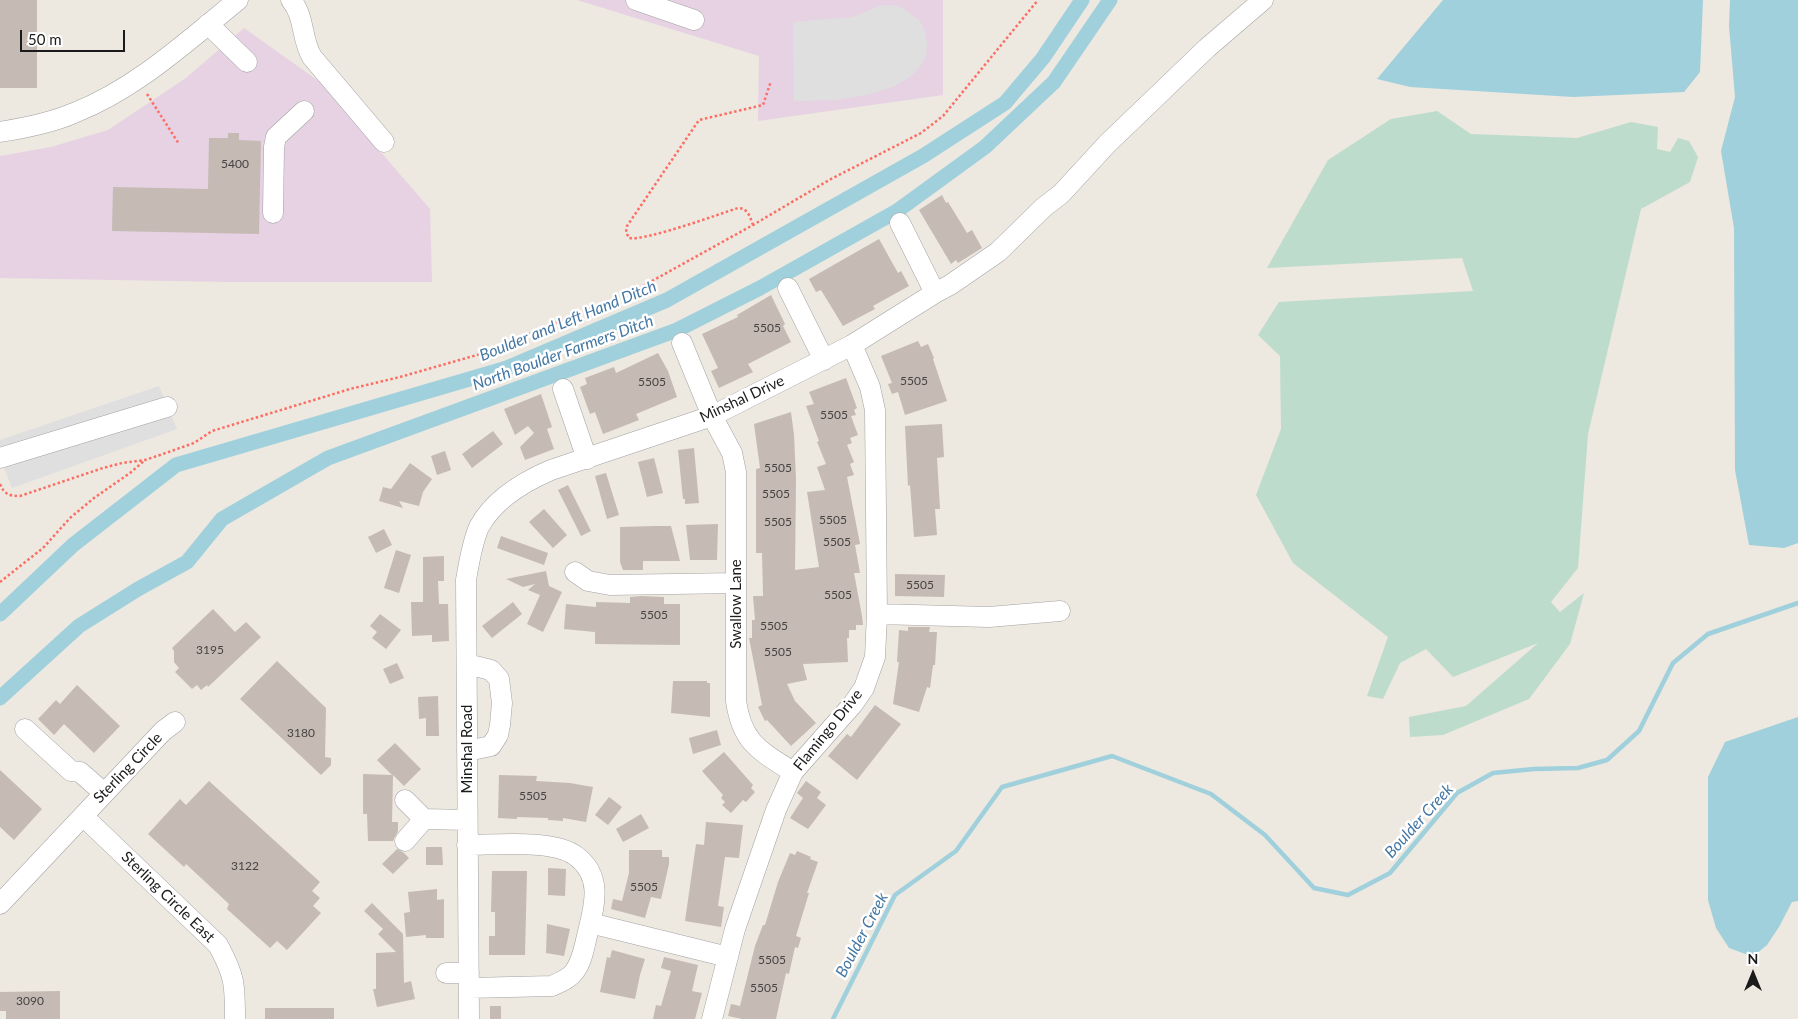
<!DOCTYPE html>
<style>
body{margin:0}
#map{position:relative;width:1798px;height:1019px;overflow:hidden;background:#ede8e0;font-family:Lato,sans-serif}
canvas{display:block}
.north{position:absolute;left:1728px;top:949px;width:50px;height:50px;-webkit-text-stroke:4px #fff;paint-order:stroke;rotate:0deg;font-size:14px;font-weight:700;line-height:20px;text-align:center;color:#1b1b1b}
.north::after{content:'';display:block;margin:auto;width:18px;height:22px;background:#1b1b1b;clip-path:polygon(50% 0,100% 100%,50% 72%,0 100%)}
.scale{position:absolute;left:20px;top:30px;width:105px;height:22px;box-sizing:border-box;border:2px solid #1b1b1b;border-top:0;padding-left:6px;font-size:15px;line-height:18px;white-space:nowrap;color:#1b1b1b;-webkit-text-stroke:4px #fff;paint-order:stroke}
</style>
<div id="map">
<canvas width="1798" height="1019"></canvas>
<div class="north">N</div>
<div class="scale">50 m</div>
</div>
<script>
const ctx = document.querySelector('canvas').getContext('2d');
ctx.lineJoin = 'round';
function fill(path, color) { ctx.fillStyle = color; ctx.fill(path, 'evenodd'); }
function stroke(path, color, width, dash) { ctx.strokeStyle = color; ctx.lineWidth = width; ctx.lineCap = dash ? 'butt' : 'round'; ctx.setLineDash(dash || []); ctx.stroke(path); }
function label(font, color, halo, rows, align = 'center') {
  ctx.font = font + ' Lato,sans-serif'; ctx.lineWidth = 5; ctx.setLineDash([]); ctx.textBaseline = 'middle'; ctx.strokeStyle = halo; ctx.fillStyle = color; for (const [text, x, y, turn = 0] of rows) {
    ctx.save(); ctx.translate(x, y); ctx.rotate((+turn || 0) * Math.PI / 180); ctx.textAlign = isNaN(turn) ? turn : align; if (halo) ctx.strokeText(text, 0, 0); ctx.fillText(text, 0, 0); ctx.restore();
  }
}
fill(new Path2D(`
 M577,0H943V95L758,121L759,56Z
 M244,28L320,82L430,209L432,282H228L0,278V156L51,147L108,130L186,78Z`), '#e6d2e3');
fill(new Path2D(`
 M1437,111L1471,134L1577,138L1631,122L1658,127L1657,149L1670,152L1678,138L1689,141L1698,157L1690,182L1641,209L1588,434L1578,568L1551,602L1560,612L1584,593L1570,644L1529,699L1443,735L1410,737L1409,717L1466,706L1538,643L1453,677L1426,649L1400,663L1383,699L1367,696L1388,637L1293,563L1256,495L1281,429L1280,356L1258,335L1279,302L1473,291L1462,258L1267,268L1328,160L1391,119Z`), '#bddccc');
fill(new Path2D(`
 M882,5H893L904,9L920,21L925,32L927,44L926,56L920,67L911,76L895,86L871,94L835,100L794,101L793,22L853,17Z
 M159,386L177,429L12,488L0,457V440Z`), '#dfdfdf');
fill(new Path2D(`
 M1443,0H1703L1700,72L1684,92L1573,97L1410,87L1377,79Z
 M1730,0H1798V543L1784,548L1749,545L1735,470L1734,228L1721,151L1735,97L1729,26Z
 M1798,717V901L1792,902L1779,927L1767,945L1756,954L1748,955L1729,948L1716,928L1708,900V777L1725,742Z`), '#9fd0dc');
stroke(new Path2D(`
 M833,1019L895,895L956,851L1002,787L1112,756L1211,794L1265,835L1314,888L1348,895L1390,873L1457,793L1493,773L1534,769L1578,768L1607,760L1639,731L1673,663L1708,634L1798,603`), '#9fd0dc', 4.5);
stroke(new Path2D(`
 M0,614L73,545L176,465L507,368L667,300L923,156L1005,103L1043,58L1082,0
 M0,698L79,626L138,589L187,562L222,519L328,458L677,330L760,288L897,211L985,147L1054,82L1110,0`), '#9fd0dc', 15);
fill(new Path2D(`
 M0,0H37V88H0Z
 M228,133H239V140L261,141L259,234L112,231L113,187L208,189L209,138H228Z
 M942,195L946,203L948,202L967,233L972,230L982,248L958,263L956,260L951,264L919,210Z
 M879,239L898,273L901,271L909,286L873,306L875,309L843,326L821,290L816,292L809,279Z
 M771,295L785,324L783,326L791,342L748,364L753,372L719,388L711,371L718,368L702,334L738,317L737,315Z
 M918,341L921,347L928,344L934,358L933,359L947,401L905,415L898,392L892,394L888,384L892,383L881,356Z
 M658,353L668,371L677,397L636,414L639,420L603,434L595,412L590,414L580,387L587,384L585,378L614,367L616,373Z
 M846,378L857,408L854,410L856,415L851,416L858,435L850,438L852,443L847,445L854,462L850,464L854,475L847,477L860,544L855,545L860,573H854L862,616L863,625H856V630H849V638H847L848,662L803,664L807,680L787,684L795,701L816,723L791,746L767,720L765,721L758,707L762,705L749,638H752V620H755L753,596H763L762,553H756V469L760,468L754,424L791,412L794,435L796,479L795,570L819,567L807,492L825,490L817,467L826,464L817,442L819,441L806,406L814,404L809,392Z
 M541,394L552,427L547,429L554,449L525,460L520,447L534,433L528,426L515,435L504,409Z
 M942,424L944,457L937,458L940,509H935L937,535L914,537L910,485L908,486L905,426Z
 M493,431L503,444L472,468L462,454Z
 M694,448L699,503L685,504V499H683L678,450Z
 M445,451L451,470L437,475L431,456Z
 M654,458L663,493L647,497L638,462Z
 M410,463L432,479L423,492L419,506L399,501L403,508L379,501L383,487L391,489Z
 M606,473L619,515L607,519L595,476Z
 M568,485L591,531L581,536L558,490Z
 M544,509L567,535L553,548L529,522Z
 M718,524L717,560H690L686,525Z
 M655,526H671L680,561H643V570H623L620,562V527Z
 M384,529L392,545L376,553L368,537Z
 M501,536L548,553L544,565L497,548Z
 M396,550L411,555L399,593L384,588Z
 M444,556V581H438L439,604H448L449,641L432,642V635L412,636L411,602H423V557Z
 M546,571L549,586L562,592L543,632L527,624L540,595L528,590L535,584L523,587L506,579Z
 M895,574L945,575L944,597L895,596Z
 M642,596L664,597V604H680V645L595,644V632L564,629L566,604L596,607V602L630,603V597Z
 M513,602L522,614L492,638L482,626Z
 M213,609L235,632L246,622L261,637L208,687L207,685L201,690L197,685L192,689L175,672L179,668L174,662V651L172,648Z
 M380,614L401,630L386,649L372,638L377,632L370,626Z
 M908,627H930L929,632H937L935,665H933L930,688L927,687L919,712L893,704L899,662H897L899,630L908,631Z
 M277,661L326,708L325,757L331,758V765L321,775L240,699Z
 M397,663L404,678L390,684L383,669Z
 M673,681H707V683H710V717L671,713Z
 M77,685L120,726L94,753L64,724L54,735L38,719L56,700L60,704Z
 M438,696L439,736H426V718L419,719L418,697Z
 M875,705L901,724L857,780L828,756L847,734L851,737Z
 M717,730L721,745L693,754L689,738Z
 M395,743L421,769L404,786L393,775L392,822H398V831L393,841H368L367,814H363V774L392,775L377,760Z
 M724,752L753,785L751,788L755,792L746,802L743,800L731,813L722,805L725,802L721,798L723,795L702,771Z
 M0,770L42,809L14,840L0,827Z
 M499,775L537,776L536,781L570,783L593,787L586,822L563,818V821L548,820V818L517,817V819L498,818Z
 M209,781L320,882L312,891L320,898L313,906L321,913L287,950L277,941L270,948L227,909L229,904L186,864L184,867L148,834L180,799L186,805Z
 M806,781L821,792L817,798L826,805L808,829L790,818L803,798L797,793Z
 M609,797L622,807L608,825L595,815Z
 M641,814L649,828L623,842L616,829Z
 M706,822L743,825L739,858L725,857L718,906L724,907L721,927L685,921L696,844L704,845Z
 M426,847H442L443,865H426Z
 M397,849L404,853L409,858L393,874L382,864Z
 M629,850H662V857H669V864L661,899L651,897L645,918L611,909L613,899L622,901L629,873Z
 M797,851L811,857L810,859L818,862L807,893H809L796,936L801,938L798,948L795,947L789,974L786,973L776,1019H742L728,1016L731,1004L740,1006L755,946L763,925H765L778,882L790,853L795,855Z
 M548,868L566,869L565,896L548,895Z
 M492,871H527L525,955H489V936H495V912H491Z
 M437,889V900L444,899V938H426V935L406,937L404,913L410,912L408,892Z
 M372,903L403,934L404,983L411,981L415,999L377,1007L373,989H376V953L396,952L378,934L383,929L364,911Z
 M547,924L570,929L564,956L546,953Z
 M612,950L645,959L640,975L635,999L600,992L607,957L610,958Z
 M664,957L698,965L692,991L702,993L695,1019H653L656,1005L661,1006L671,971L661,968Z
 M60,991V1019H6V1011H0V992Z
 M490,1006H501V1019H490Z
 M265,1008H334V1019H265Z`), '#c5bab4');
const minor = new Path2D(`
 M291,0C305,16 301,39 312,57L384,142
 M636,0L694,20
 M208,24L247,62
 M0,132C25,128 51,123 74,113C137,88 186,42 238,0
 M273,213L274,147L276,137L304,111
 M788,288L824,360
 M935,293L950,285L998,252L1044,207L1061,194L1107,144L1207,48L1263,0
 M682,343L712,416L732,453L736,472V701C742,743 760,751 793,772
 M563,389L587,459
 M0,458L167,407
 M575,572L588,581L610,585L736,583
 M877,614L989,617L1060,611
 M467,664L491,670L499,679L502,703L500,725L498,735L491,746L467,751
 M25,729L71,771L80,772L104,793
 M405,800L424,819L467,820
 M83,816L218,945C235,976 235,985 235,1019
 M405,841L424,819
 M467,845C495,845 554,839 576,856C604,877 594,907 587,936C584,948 582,962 574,972C569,979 560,982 552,986L469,988
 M0,904L163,731L175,722
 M590,923L728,957
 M446,973H469
 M469,1019L466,580C469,563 472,543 479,527C494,499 523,482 551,470L712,416L852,345L935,293L900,223
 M712,1019L735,929L776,810L793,772L853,704L864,688L875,657L877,614L875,410L870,387L852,345`);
stroke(minor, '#a2a2a2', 21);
stroke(new Path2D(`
 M147,94L179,144
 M753,225C750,217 748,208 738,208C719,214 646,241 629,238L626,232L627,226L699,120L763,105L771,81
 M0,484C4,494 9,496 20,496L103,468L122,463L145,460L160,455L194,443L212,431L350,389L400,377L484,353L643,286L753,225L831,179L921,133L943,116L1038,0
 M0,582L43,548L70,518L94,498L130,473L144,461`), '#fc6e63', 2.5, [2.5, 2.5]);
stroke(minor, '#fff', 20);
label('12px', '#464341', null, [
 ["5400",235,164],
 ["5505",767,328],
 ["5505",914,381],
 ["5505",652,382],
 ["5505",834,415],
 ["5505",778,468],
 ["5505",776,494],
 ["5505",833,520],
 ["5505",778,522],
 ["5505",837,542],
 ["5505",920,585],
 ["5505",838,595],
 ["5505",654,615],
 ["5505",774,626],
 ["3195",210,650],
 ["5505",778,652],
 ["3180",301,733],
 ["5505",533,796],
 ["3122",245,866],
 ["5505",644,887],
 ["5505",772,960],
 ["5505",764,988],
 ["3090",30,1001]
]);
label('15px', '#1b1b1b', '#fff', [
 ["Minshal Drive",742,399,-25],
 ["Swallow Lane",736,604,-90],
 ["Flamingo Drive",828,730,-51],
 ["Minshal Road",467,749,-90],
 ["Sterling Circle",128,768,-46],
 ["Sterling Circle East",168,897,44]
]);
label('italic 16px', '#4477a3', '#fff', [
 ["Boulder and Left Hand Ditch",568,321,-22],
 ["North Boulder Farmers Ditch",563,353,-20],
 ["Boulder Creek",1419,821,-48],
 ["Boulder Creek",862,935,-62]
]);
</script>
